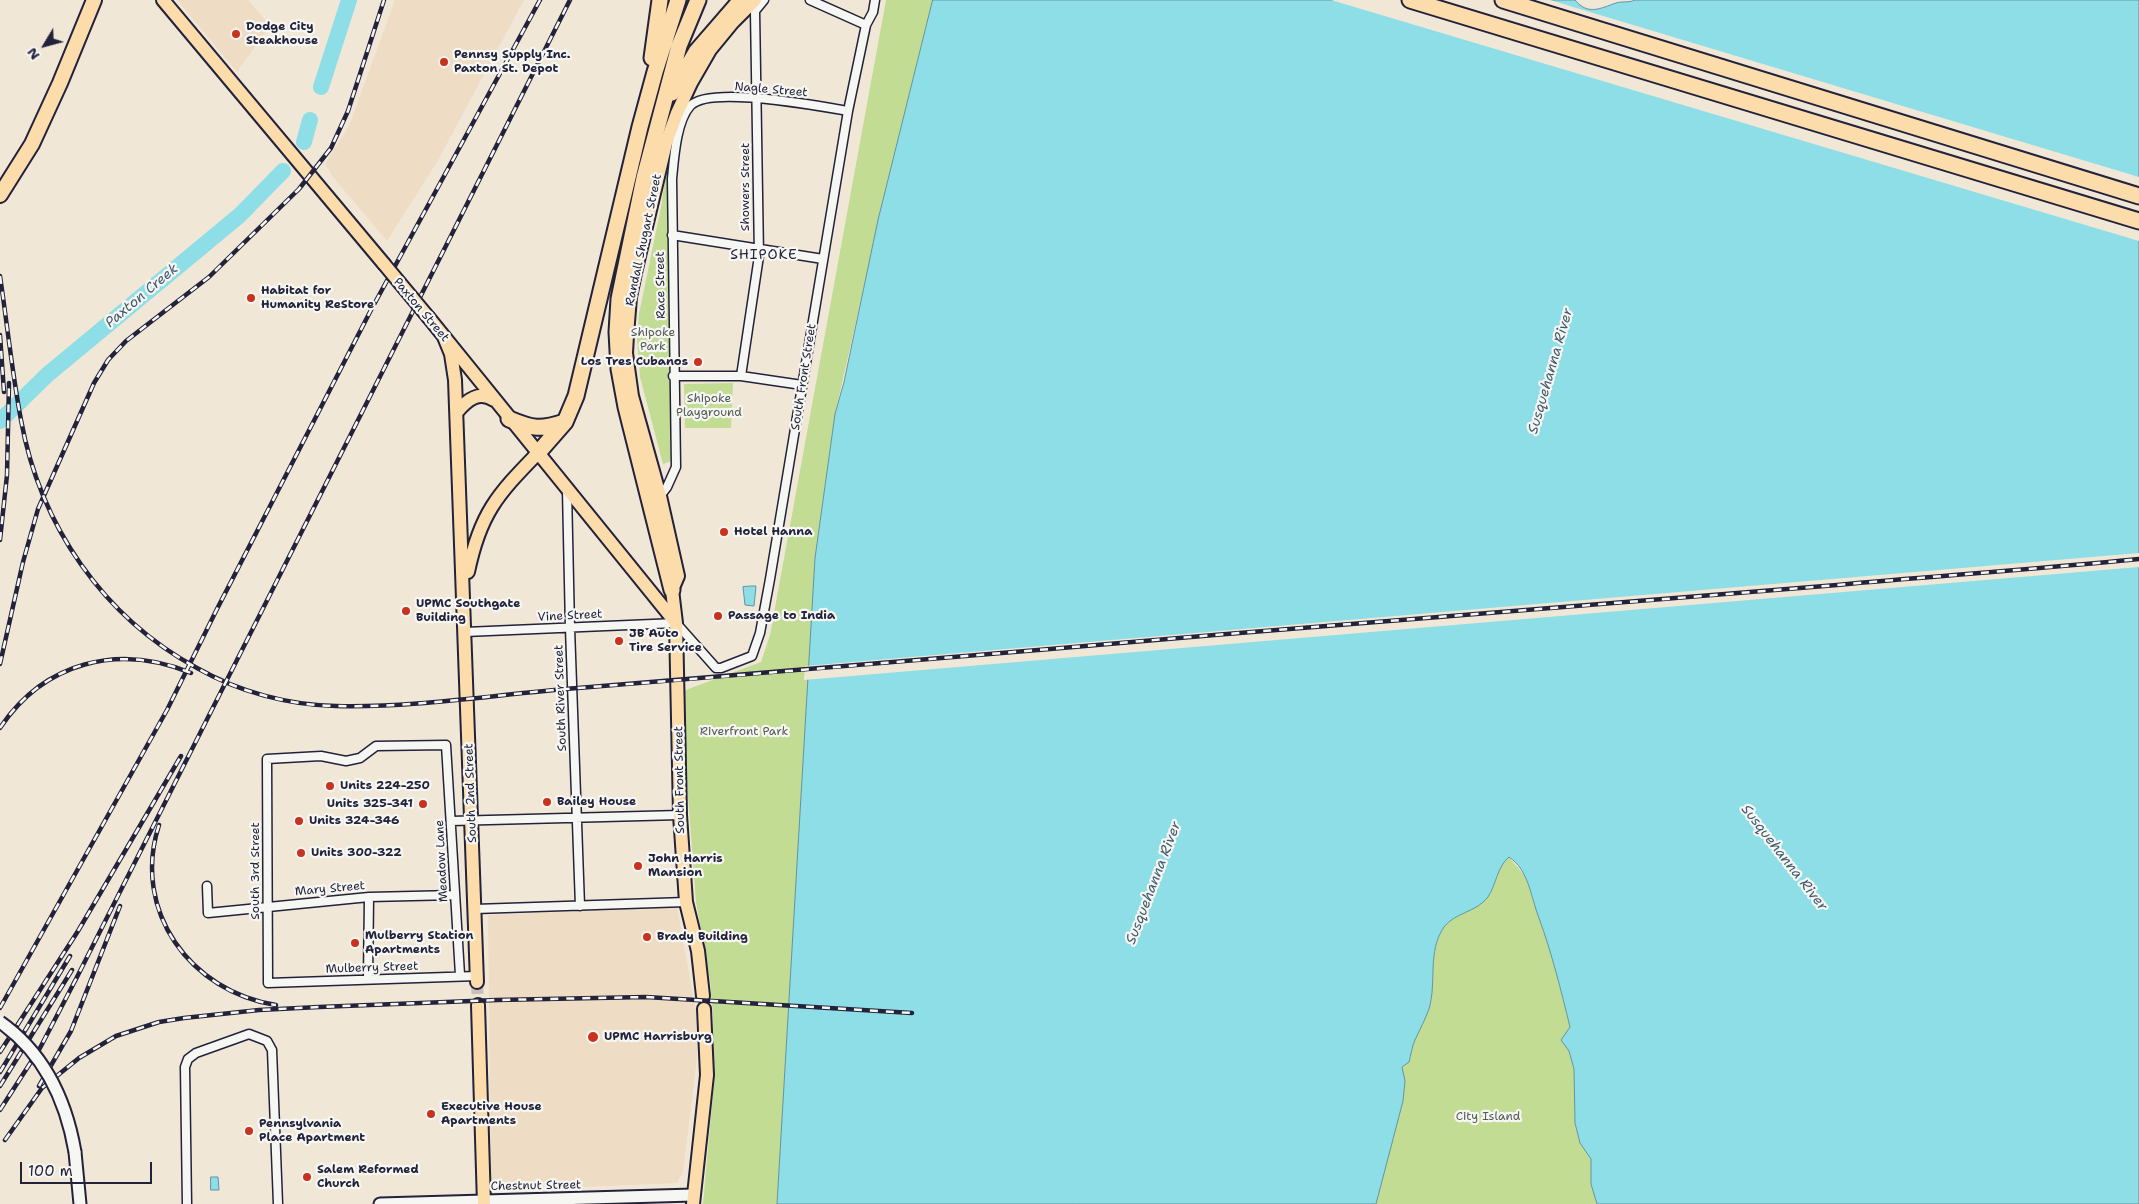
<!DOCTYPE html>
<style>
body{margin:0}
#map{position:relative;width:2139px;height:1204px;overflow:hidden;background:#f1e7d7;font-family:"Shantell Sans",sans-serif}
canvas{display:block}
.north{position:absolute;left:20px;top:20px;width:50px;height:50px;-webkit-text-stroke:4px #f6f6f2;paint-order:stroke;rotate:233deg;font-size:14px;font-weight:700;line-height:20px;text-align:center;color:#22223b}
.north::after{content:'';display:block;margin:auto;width:18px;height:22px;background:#22223b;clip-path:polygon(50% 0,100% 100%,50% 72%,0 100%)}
.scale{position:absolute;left:20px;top:1162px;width:132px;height:22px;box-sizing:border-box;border:2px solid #22223b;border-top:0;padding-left:6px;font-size:15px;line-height:18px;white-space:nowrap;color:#22223b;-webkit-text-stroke:4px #f6f6f2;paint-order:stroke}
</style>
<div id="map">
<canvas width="2139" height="1204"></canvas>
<div class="north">N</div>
<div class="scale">100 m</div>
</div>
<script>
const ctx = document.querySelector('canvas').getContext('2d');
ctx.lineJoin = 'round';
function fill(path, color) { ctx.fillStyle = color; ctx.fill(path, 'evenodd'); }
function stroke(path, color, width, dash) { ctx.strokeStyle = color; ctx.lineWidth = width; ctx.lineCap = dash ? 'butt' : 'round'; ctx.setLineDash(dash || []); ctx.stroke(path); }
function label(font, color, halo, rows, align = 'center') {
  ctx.font = font + ' "Shantell Sans",sans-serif'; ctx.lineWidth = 4.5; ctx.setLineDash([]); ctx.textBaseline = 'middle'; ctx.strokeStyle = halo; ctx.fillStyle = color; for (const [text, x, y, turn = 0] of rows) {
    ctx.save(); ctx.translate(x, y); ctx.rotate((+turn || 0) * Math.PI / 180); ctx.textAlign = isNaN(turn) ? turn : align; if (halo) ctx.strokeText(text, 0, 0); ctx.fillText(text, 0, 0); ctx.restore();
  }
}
fill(new Path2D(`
 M177,0H248L270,26L237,72Z
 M395,0H524L437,162L387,241L333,177L325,164L349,126Z
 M677,907L696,1012L697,1057L683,1172L677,1183L491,1191L488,915Z`), '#eedcc4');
fill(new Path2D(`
 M886,0H933L886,189L835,414L817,543L777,1204H703L714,1081L713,1017L710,980L696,902L685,756L683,691L761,662L770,635Z
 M671,171L668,241L671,461L663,464L640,377L637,339L639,314L661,207L666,173Z
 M733,383L731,428H685L684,384Z
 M1509,857L1525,876L1531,893L1553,960L1570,1027L1561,1040L1569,1051L1574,1069L1575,1123L1580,1143L1591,1159V1184L1597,1204H1376L1403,1101L1405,1081L1402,1067L1409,1062C1411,1055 1412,1046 1415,1040C1420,1029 1425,1020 1429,1008C1437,981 1427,952 1444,927C1454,913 1477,912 1488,897C1496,885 1497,868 1509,857Z`), '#c2dc93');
const water = new Path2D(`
 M933,0H1575C1588,16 1601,8 1616,3C1622,1 1629,3 1635,0H2139V1204H1597L1591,1184V1159L1580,1143L1575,1123L1574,1069L1569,1051L1561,1040L1570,1027C1561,990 1552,954 1539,918C1531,898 1529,870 1509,857C1497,867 1496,885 1488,897C1477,912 1454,913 1444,927C1427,952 1437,981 1429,1009C1425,1020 1420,1029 1415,1040C1412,1046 1411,1055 1409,1062L1402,1067L1405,1081L1403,1101L1376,1204H777L815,558L835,414L844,382L878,220Z
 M751,586H756L754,606L745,605L743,587Z
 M211,1177H218L219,1190H211Z`);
fill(water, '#8ddee6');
stroke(water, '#6293a2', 1);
fill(new Path2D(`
 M1331,0H1550L2139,177V241Z
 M2139,553V567L804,680L805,666Z`), '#f1e7d7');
stroke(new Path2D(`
 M321,87L349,0
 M304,142L310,120
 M0,421L47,375L240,215L283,171`), '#8ddee6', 16);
stroke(new Path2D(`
 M477,982L478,1005`), '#c8c0b8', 12, [12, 6]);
const minor = new Path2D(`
 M810,0L866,25
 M672,235L823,259
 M673,376H741L802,385
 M741,376L759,256L755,11L764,0
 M567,490L570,628L580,906
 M660,496L667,487L676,467L672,179C674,159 676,122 690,106C709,85 819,106 848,111
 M465,632L676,623L716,668H721L752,656L760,633L770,579L848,111L866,25L873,12L875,0
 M451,821L680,815
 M207,886L208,913L369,897L455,895
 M475,909L686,902
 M460,975L446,745L376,746L360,758L346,761L321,756L267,759L268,983L477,976
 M368,979L369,897
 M187,1204L185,1067L188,1059L196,1053L249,1034L267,1041L272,1050L278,1204`);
const secondary = new Path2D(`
 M75,1152L80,1204
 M380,1204L693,1195`);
const primary = new Path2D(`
 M163,0L384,264
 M429,318L676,623
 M444,337L451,354L455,380L477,982
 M457,412C467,400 479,390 494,400
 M468,572C480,514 497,495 537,454
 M703,996L698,951L686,902L680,815L676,623L672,590L678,576L660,496L632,396L626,353L627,335L630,297L635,273L666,143L677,113L691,83L710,50L733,22L755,0
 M478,1005L484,1204
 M693,1204L707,1075L704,1009`);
const trunk = new Path2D(`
 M0,195L32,144L60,83L94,0`);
const motorway = new Path2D(`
 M1410,0L2139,221
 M1503,0L2139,196
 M652,58L660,0
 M672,93L696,52L741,0
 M509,419C533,429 540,430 565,422
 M537,454L565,422L576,396L640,127L655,72L678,0
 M672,590L626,407L619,369L617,332L619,299L644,178L679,46L698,0`);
stroke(minor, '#22223b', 11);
stroke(secondary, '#22223b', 15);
stroke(primary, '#22223b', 16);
stroke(trunk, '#22223b', 18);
stroke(motorway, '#22223b', 19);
stroke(minor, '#f6f6f2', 8);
stroke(secondary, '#f6f6f2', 11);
stroke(primary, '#fddcac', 12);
stroke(trunk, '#fddcac', 14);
stroke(motorway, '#fddcac', 15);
const rail = new Path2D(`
 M0,276C7,323 12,372 21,420C40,525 103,617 197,668C239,692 288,705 336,706C417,708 498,694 578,688C736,676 893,662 1050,649C1312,626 1574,607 1837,585C1937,576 2038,569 2139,559
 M0,335L4,392
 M0,540L7,475L9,383
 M0,664L23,562L38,509L94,383L108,360L126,341L209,277L299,189L331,148L348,111L384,0
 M0,728C44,662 118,643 191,673
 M159,825C131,911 191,992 276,1005
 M0,1008L167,710L217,609L371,310L540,0
 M0,1052L78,931L181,756
 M0,1072L70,956
 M0,1086L72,970
 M39,1086L71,1031L120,906
 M0,1110L40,1048L76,979L570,0
 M5,1140L42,1088L79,1058L116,1036L159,1022L184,1018L259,1010L319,1007L497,1000L646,997L912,1013`);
stroke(rail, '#22223b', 4.5);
stroke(rail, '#f6f6f2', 2.5, [8]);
const secondaryBridge = new Path2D(`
 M0,1022C44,1053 66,1100 75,1152`);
const primaryBridge = new Path2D(`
 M384,264L429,318`);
stroke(secondaryBridge, '#22223b', 15, []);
stroke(primaryBridge, '#22223b', 16, []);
stroke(secondaryBridge, '#f6f6f2', 11);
stroke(primaryBridge, '#fddcac', 12);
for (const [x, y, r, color] of [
 [236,34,5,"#c8321e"],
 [444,62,5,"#c8321e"],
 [251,298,5,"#c8321e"],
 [698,362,5,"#c8321e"],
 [724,532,5,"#c8321e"],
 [406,611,5,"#c8321e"],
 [718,616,5,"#c8321e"],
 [619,641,5,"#c8321e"],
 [330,786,5,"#c8321e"],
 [547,802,5,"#c8321e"],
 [423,804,5,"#c8321e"],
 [299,821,5,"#c8321e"],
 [301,853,5,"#c8321e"],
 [638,866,5,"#c8321e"],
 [647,937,5,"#c8321e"],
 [355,943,5,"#c8321e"],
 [593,1037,6,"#c8321e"],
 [431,1114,5,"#c8321e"],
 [249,1131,5,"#c8321e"],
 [307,1177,5,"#c8321e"]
]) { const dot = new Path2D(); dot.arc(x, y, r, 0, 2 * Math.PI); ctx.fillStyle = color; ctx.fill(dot); stroke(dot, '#f6f6f2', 2); }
label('bold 12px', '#22223b', '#f6f6f2', [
 ["Dodge City",246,27],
 ["Steakhouse",246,41],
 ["Pennsy Supply Inc.",454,55],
 ["Paxton St. Depot",454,69],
 ["Habitat for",261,291],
 ["Humanity ReStore",261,305],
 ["Los Tres Cubanos",688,362,"right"],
 ["Hotel Hanna",734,532],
 ["UPMC Southgate",416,604],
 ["Building",416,618],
 ["Passage to India",728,616],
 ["JB Auto",629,634],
 ["Tire Service",629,648],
 ["Units 224-250",340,786],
 ["Bailey House",557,802],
 ["Units 325-341",413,804,"right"],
 ["Units 324-346",309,821],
 ["Units 300-322",311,853],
 ["John Harris",648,859],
 ["Mansion",648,873],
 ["Mulberry Station",365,936],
 ["Apartments",365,950],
 ["Brady Building",657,937],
 ["UPMC Harrisburg",604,1037],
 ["Executive House",441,1107],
 ["Apartments",441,1121],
 ["Pennsylvania",259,1124],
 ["Place Apartment",259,1138],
 ["Salem Reformed",317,1170],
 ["Church",317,1184]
], 'left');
label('12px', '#22223b', '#f6f6f2', [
 ["Nagle Street",771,90,5],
 ["Showers Street",746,187,-90],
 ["Randall Shugart Street",644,240,-78],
 ["Race Street",661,285,-91],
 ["Paxton Street",421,310,50],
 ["South Front Street",804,377,-81],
 ["Vine Street",570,616,-3],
 ["South River Street",561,698,-92],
 ["South Front Street",680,780,-91],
 ["South 2nd Street",471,793,-92],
 ["Meadow Lane",442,861,-93],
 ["South 3rd Street",256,871,-90],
 ["Mary Street",330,889,-5],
 ["Mulberry Street",372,968,-2],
 ["Chestnut Street",536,1186,-1]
]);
label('12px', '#525a55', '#f6f6f2', [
 ["Shipoke",653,333],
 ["Park",653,347],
 ["Shipoke",709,399],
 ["Playground",709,413],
 ["Riverfront Park",744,732],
 ["City Island",1488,1117]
]);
ctx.letterSpacing = '1px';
label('14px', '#22223b', '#f6f6f2', [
 ["SHIPOKE",764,255]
]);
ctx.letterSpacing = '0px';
label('italic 14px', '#425a6e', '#f6f6f2', [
 ["Paxton Creek",142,296,-40],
 ["Susquehanna River",1551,371,-74],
 ["Susquehanna River",1784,858,52],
 ["Susquehanna River",1154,883,-69]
]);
</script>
